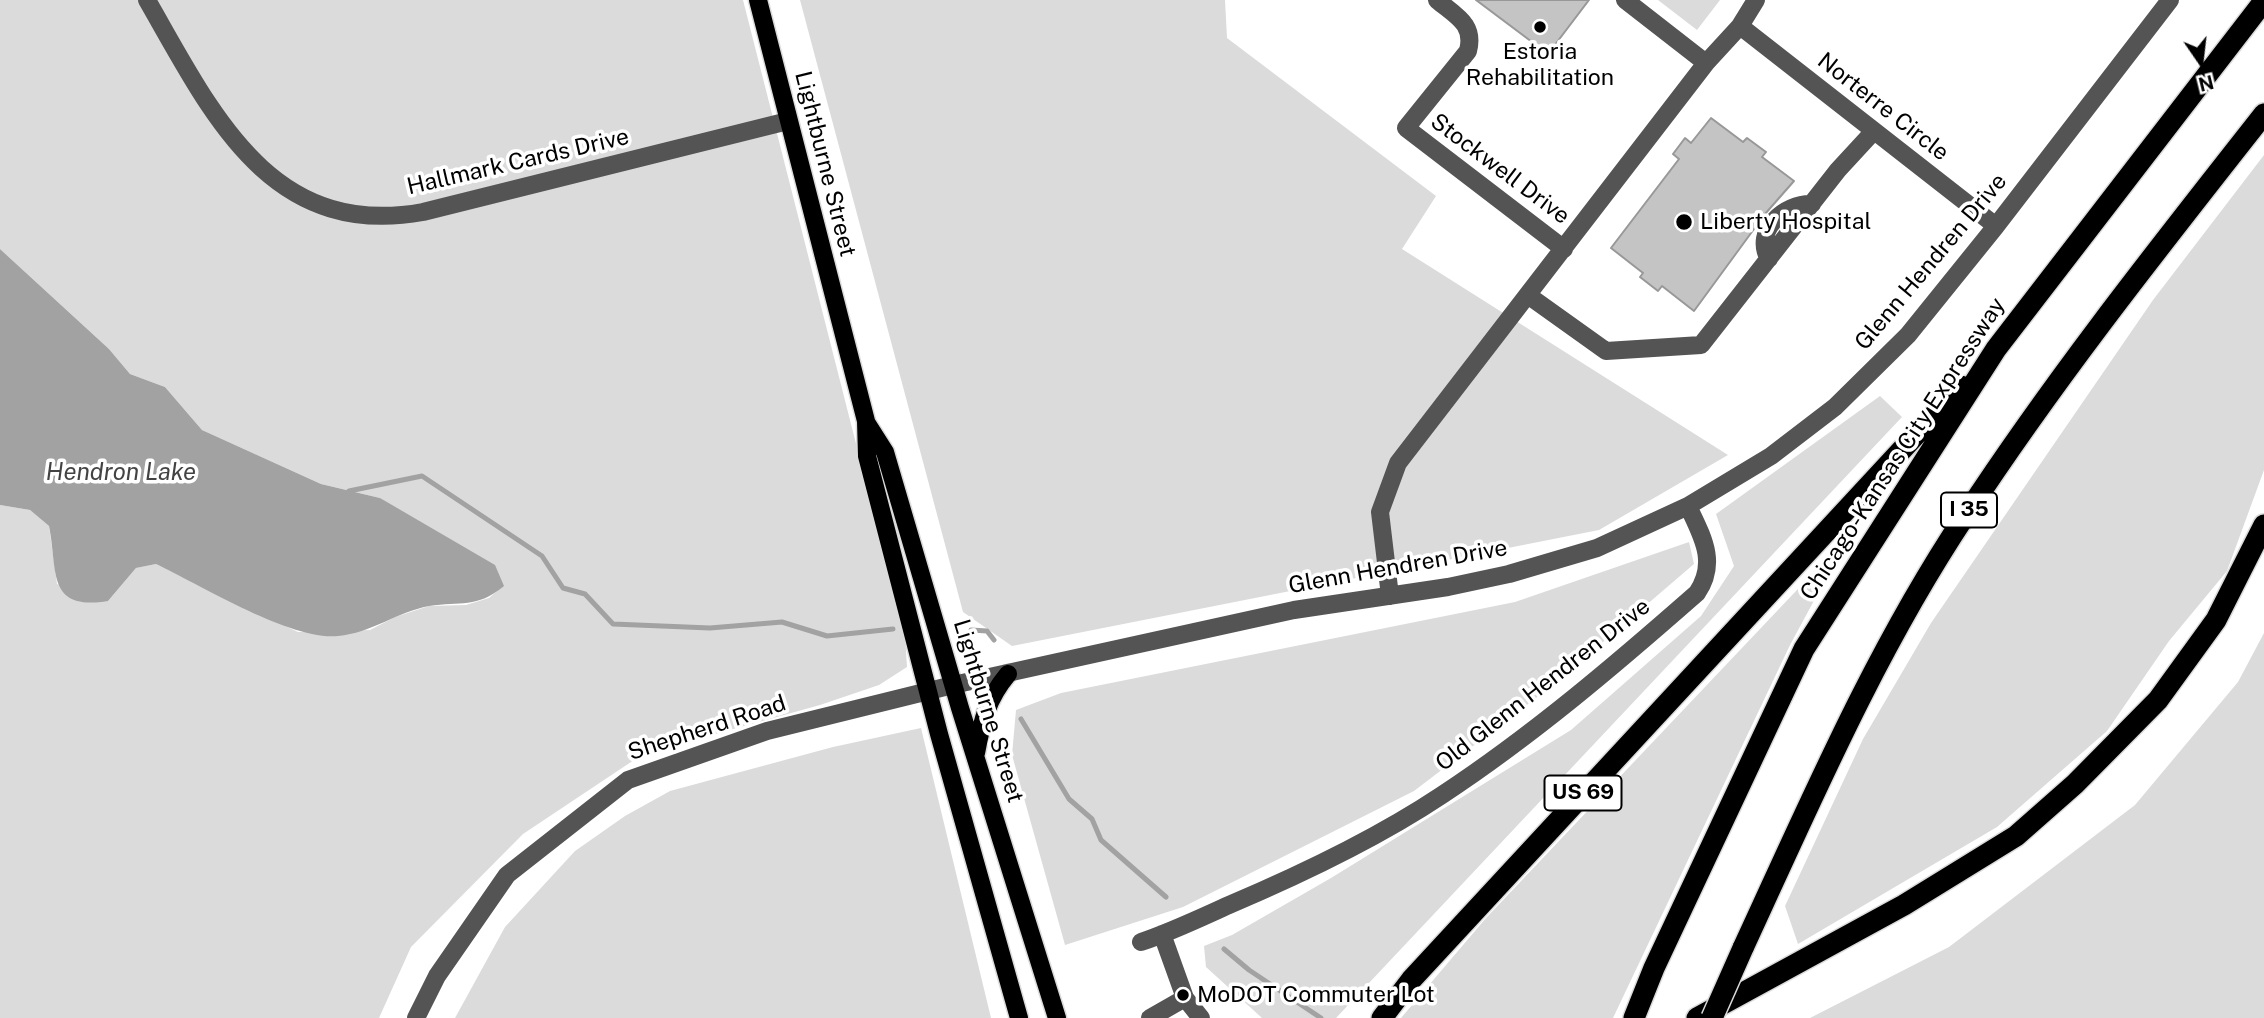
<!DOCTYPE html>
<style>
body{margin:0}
#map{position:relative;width:2264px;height:1018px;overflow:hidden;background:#fff;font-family:"Public Sans",sans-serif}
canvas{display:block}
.north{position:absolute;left:2166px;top:28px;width:70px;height:70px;-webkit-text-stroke:5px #fff;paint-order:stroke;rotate:166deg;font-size:19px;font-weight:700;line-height:28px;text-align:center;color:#000}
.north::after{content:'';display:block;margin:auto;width:24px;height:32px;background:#000;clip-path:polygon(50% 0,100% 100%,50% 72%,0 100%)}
</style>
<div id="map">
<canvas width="2264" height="1018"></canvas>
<div class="north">N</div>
</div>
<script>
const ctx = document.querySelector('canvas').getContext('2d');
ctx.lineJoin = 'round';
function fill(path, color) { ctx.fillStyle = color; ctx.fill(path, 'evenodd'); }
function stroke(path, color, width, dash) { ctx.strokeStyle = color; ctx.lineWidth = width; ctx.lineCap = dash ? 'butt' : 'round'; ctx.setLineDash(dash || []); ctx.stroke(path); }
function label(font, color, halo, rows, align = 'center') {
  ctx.font = font + ' "Public Sans",sans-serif'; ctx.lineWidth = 7; ctx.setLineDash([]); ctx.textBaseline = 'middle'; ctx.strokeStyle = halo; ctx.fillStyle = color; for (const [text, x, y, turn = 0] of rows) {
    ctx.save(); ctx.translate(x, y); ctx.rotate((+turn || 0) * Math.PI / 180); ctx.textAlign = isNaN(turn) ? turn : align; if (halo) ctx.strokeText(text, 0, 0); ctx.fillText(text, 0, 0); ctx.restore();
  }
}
fill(new Path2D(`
 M0,0H743L905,636L907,667L879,685L820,705L643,754L523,834L411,947L379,1018H0V505L30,510L49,526L57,584L108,601L136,568L156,564L298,632L370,630L395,617L429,606L466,605L489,598L503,586L380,498L321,484L202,430L165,387L130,374L109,349L0,249Z
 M800,0H1225L1227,38L1436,196L1402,249L1728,455L1599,530L1012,646L963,612Z
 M1658,0H1720L1697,30Z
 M2264,155V470L2227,571L2169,641L2107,731L1997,827L1798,944L1785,906L1863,739L1931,623L2153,300Z
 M1880,396L1902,417L1336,1018H1262L1206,967L1204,946L1232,935L1331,878L1571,730L1701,616L1734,566L1716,514Z
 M1850,534L1790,645L1613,1018H1401L1486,918Z
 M1689,542L1694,564L1553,685L1414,791L1183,907L1065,945L1012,755L1016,710L1061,693L1515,602Z
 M2264,633V1018H1810L1949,947L2135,805L2238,682Z
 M921,728L991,1018H455L505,927L575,851L625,816L670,791L833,747Z`), '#dbdbdb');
fill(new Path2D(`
 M0,249L109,349L130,374L165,387L202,430L321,484L380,498L495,565L504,586C476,609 461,601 429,606C397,612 371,633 338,636C291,641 201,585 156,564L136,568L108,601C46,611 58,571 49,526L30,510L0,505Z`), '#a2a2a2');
stroke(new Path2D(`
 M349,491L422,476L542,556L563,588L585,594L613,624L710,628L782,622L827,636L893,629
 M971,630L987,631L994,640
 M1021,719L1069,799L1092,819L1101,840L1166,897
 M1224,949L1249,970L1321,1018`), '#a2a2a2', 5);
const building = new Path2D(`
 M1476,0H1589L1548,54Z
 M1711,118L1743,142L1747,138L1766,152L1762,157L1794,181L1765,214L1694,311L1662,286L1658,291L1640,277L1643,273L1611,248L1679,159L1673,154L1685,138L1691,143Z`);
fill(building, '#c4c4c4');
stroke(building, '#989898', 2);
const major = new Path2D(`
 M758,0L866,421L867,456L939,734L1019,1018
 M866,422L885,452L960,708L1057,1018
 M976,753C982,721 987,699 1008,674`);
const highway = new Path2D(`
 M1743,948C1811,801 1875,651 1965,516C2056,377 2161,245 2264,114
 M1382,1018L1411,980L1961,386
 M1634,1018L1654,968L1804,649L1996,349L2264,1
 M1697,1018L1904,905L2016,836L2075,784L2158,700L2216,620L2264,525`);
stroke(major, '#dbdbdb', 21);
stroke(highway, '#dbdbdb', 24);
stroke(new Path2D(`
 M147,0C211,111 269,240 423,212L788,121
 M1437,0C1456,16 1475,24 1468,51L1406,128L1564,249
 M1625,0L1706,63L1740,26L1756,0
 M1740,26L1996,226
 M1769,259C1753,231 1784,203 1812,204
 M1529,296L1606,351L1701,345L1838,170L1874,131
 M1390,596L1380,512L1398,463L1706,63
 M1162,934L1185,998
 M1141,942C1171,932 1200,918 1229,905C1302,874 1376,839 1442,795C1533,735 1615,665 1697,593C1718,562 1702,536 1688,506
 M416,1018L437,976L507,875L628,780L767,731L953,685L1294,610L1448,587L1509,574L1597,548L1688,506L1771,456L1835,407L1908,335L1996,226L2170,0
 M1150,1018L1185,998L1201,1018`), '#545454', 18);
stroke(major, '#000', 18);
stroke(highway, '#000', 21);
const highwayBridge = new Path2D(`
 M1712,1018L1743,948`);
stroke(highwayBridge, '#dbdbdb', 24, []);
stroke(highwayBridge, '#000', 21);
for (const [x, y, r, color] of [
 [1540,27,7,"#000"],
 [1684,222,9,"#000"],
 [1183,995,7,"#000"]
]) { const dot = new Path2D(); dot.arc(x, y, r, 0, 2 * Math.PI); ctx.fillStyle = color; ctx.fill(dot); stroke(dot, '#fff', 2.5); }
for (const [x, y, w] of [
 [1969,510,56],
 [1583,793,77]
]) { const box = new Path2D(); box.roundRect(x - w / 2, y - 17.5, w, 35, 5); ctx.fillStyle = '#fff'; ctx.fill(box); stroke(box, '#000', 2); }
label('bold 21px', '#000', null, [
 ["I 35",1969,510],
 ["US 69",1583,793]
]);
label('23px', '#000', '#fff', [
 ["Estoria",1540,52,"center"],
 ["Rehabilitation",1540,78,"center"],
 ["Liberty Hospital",1700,222],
 ["MoDOT Commuter Lot",1197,995]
], 'left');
label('23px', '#000', '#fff', [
 ["Norterre Circle",1883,107,38],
 ["Hallmark Cards Drive",518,162,-13],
 ["Lightburne Street",825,164,76],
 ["Stockwell Drive",1500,169,37],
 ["Glenn Hendren Drive",1931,262,-50],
 ["Chicago-Kansas City Expressway",1903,449,-57],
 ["Glenn Hendren Drive",1398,567,-10],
 ["Old Glenn Hendren Drive",1543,685,-38],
 ["Lightburne Street",988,711,73],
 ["Shepherd Road",707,728,-18]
]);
label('italic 24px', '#434343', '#fff', [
 ["Hendron Lake",121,473]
]);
</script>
